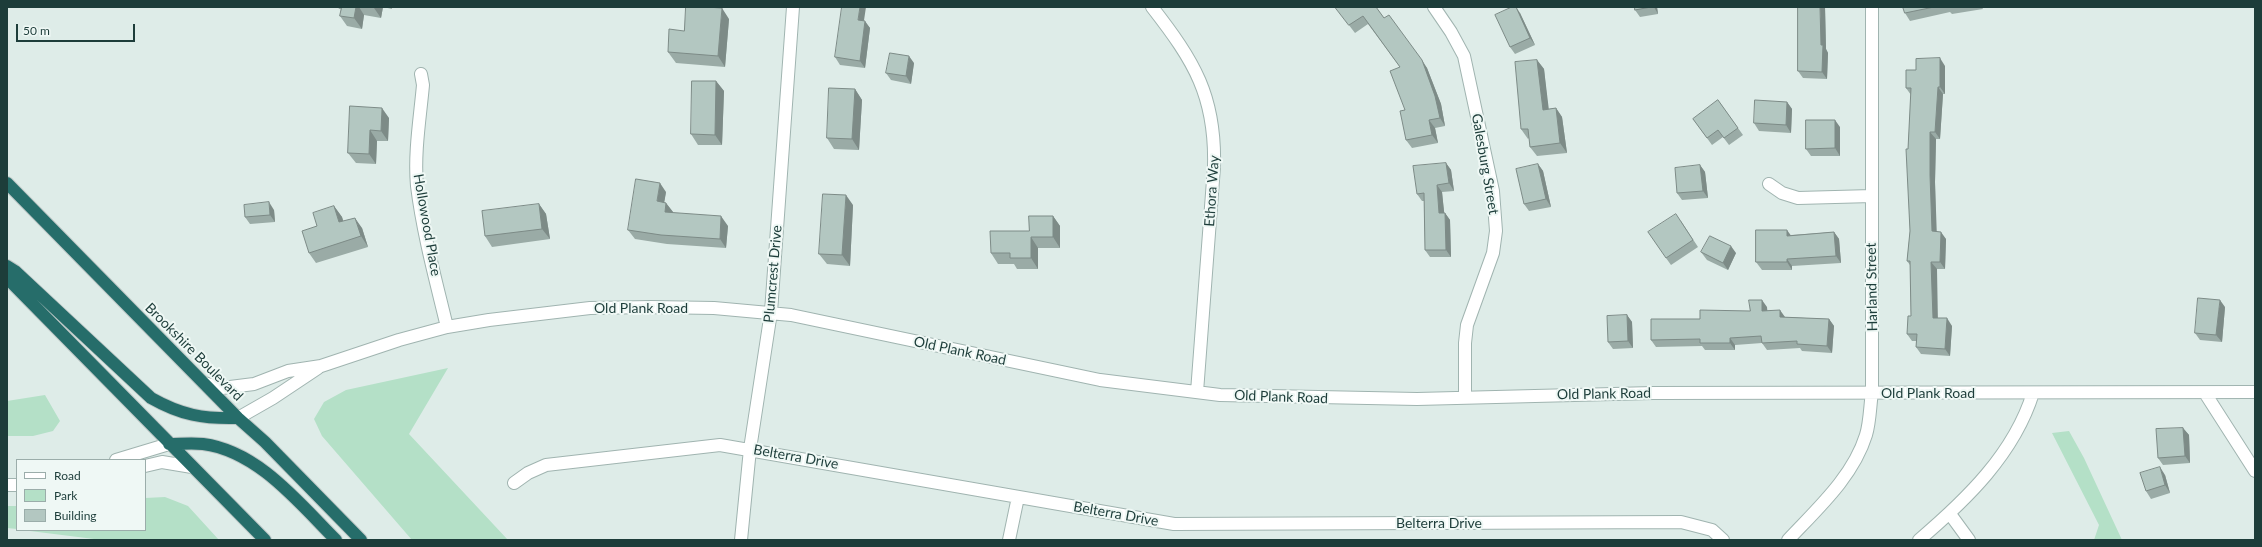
<!DOCTYPE html>
<style>
body{margin:0}
#map{position:relative;width:2262px;height:547px;overflow:hidden;background:#deece8;font-family:Lato,sans-serif}
canvas{display:block}
.frame{position:absolute;inset:0;border:8px solid #1d3d3a;pointer-events:none}
.legend{position:absolute;left:16px;top:459px;width:130px;height:72px;box-sizing:border-box;background:#eff8f5;border:1px solid #9badaa;margin:0;padding:5px 7px;list-style:none;font-size:12px;color:#1d3d3a}
.legend li{display:flex;align-items:center;gap:8px;height:20px}
.legend b{width:20px;border:1px solid #9badaa}
.scale{position:absolute;left:16px;top:24px;width:119px;height:18px;box-sizing:border-box;border:2px solid #1d3d3a;border-top:0;padding-left:5px;font-size:12px;line-height:14px;white-space:nowrap;color:#1d3d3a;-webkit-text-stroke:3px #eff8f5;paint-order:stroke}
</style>
<div id="map">
<canvas width="2262" height="547"></canvas>
<div class="frame"></div>
<ul class="legend">
<li><b style="height:5px;background:#fff"></b>Road</li>
<li><b style="height:11px;background:#b4e0c7"></b>Park</li>
<li><b style="height:11px;background:#b3c7c1"></b>Building</li>
</ul>
<div class="scale">50 m</div>
</div>
<script>
const ctx = document.querySelector('canvas').getContext('2d');
ctx.lineJoin = 'round';
function fill(path, color) { ctx.fillStyle = color; ctx.fill(path, 'evenodd'); }
function stroke(path, color, width, dash) { ctx.strokeStyle = color; ctx.lineWidth = width; ctx.lineCap = dash ? 'butt' : 'round'; ctx.setLineDash(dash || []); ctx.stroke(path); }
function label(font, color, halo, rows, align = 'center') {
  ctx.font = font + ' Lato,sans-serif'; ctx.lineWidth = 4; ctx.setLineDash([]); ctx.textBaseline = 'middle'; ctx.strokeStyle = halo; ctx.fillStyle = color; for (const [text, x, y, turn = 0] of rows) {
    ctx.save(); ctx.translate(x, y); ctx.rotate((+turn || 0) * Math.PI / 180); ctx.textAlign = isNaN(turn) ? turn : align; if (halo) ctx.strokeText(text, 0, 0); ctx.fillText(text, 0, 0); ctx.restore();
  }
}
fill(new Path2D(`
 M448,368L409,434L508,540H412L322,436L314,419L324,402L346,390Z
 M45,395L60,421L53,431L33,436H7V401Z
 M2069,431L2084,458L2122,540H2094L2099,525L2052,433Z
 M165,497L188,506L219,540H102L22,530H145V498Z
 M7,506H17V529L7,528Z`), '#b4e0c7');
const minor = new Path2D(`
 M1152,7C1194,61 1216,96 1214,167L1197,392
 M1434,7L1451,32L1464,56L1493,191L1496,231L1493,253L1467,325L1465,343V398
 M421,74L423,85C420,118 414,153 417,186C423,234 436,281 447,327
 M1769,184L1782,193L1798,198L1872,196
 M204,383L222,388L254,384L288,371L321,366L399,340L447,327L489,320L590,308L651,307L714,308L791,315L1100,380L1220,395L1417,399L1653,393L2255,392
 M2205,393L2255,471
 M238,418L273,398L318,368
 M116,460L169,444
 M145,466L162,462L192,467
 M514,483L528,473L546,465L720,445L1174,524L1681,522L1712,530L1723,540
 M7,485H17
 M1950,514L1969,540
 M741,540L750,449L771,312L793,7
 M1009,540L1018,497
 M1788,540C1817,509 1853,477 1866,435C1870,422 1870,406 1872,392V7
 M1919,540C1966,500 2014,454 2033,393`);
const highway = new Path2D(`
 M7,183L238,418L265,442L361,540
 M7,266L15,271L151,398C181,415 203,419 238,418
 M7,278L265,540
 M169,444C180,444 192,443 203,444C258,451 299,503 336,540`);
stroke(minor, '#a0b4b0', 14);
stroke(highway, '#c0c9c8', 14);
stroke(minor, '#fff', 12);
stroke(highway, '#266d6a', 12);
fill(new Path2D(`
 M338,7H392V9L383,7L381,18L364,15L362,29L347,26L340,16L341,9H339Z
 M1335,7H1376L1384,18L1427,68L1441,104L1445,126L1435,128L1438,143L1412,148L1406,140L1405,110L1400,67L1368,24L1355,33Z
 M1635,7H1657L1658,14L1640,17L1635,10Z
 M1825,7L1826,49L1828,53L1827,79L1803,78L1798,71Z
 M1903,7H1982L1983,9L1952,14L1950,12L1910,21L1905,13Z
 M1520,13L1535,45L1515,54L1510,47Z
 M729,19L725,67L676,63L668,52Z
 M864,21L870,28L865,68L840,65L835,57Z
 M1537,60L1544,69L1548,109L1556,108L1562,117L1567,153L1537,156L1530,147L1529,138L1528,139L1521,129Z
 M914,63L911,84L891,80L886,73Z
 M1945,66V94H1943L1940,139H1936L1935,182L1936,232L1946,239L1945,269H1937V318L1952,326L1950,356L1921,354L1916,347V341H1912L1907,334L1911,316L1910,265L1907,261L1910,231L1908,149L1911,95L1906,88L1916,70Z
 M716,81L724,91L722,145H698L691,134Z
 M855,89L862,100L859,150L834,149L827,138Z
 M1718,100L1743,135L1729,145L1723,137L1712,145L1693,119Z
 M1787,102L1792,109L1791,133L1759,131L1754,123Z
 M350,106L389,118L388,141H377L376,164L356,163L348,153Z
 M1840,127V156H1811L1806,149Z
 M1446,163L1451,170L1454,191L1442,192L1444,213H1445L1450,220L1451,257H1430L1425,250L1424,201H1422L1417,194Z
 M1538,164L1543,171L1551,207L1529,211L1524,204Z
 M1700,165L1705,172L1708,198L1682,200L1677,193Z
 M666,192L664,202L666,203L673,212L672,213L728,226L726,248L667,244L635,239L628,230Z
 M539,204L546,214L550,239L492,247L485,236Z
 M853,205L850,266L827,264L819,254Z
 M334,206L342,217L343,221L362,228L368,247L316,263L309,253L317,226Z
 M274,210L275,222L250,224L245,217Z
 M1053,216L1060,226V248H1038V269H1017L1014,264H998L991,253L1029,231Z
 M1681,221L1698,247L1671,265L1666,258Z
 M1834,232L1839,239L1841,263L1792,266V270H1762L1756,262L1791,235Z
 M1701,252L1736,253L1728,270L1707,260Z
 M1767,307V311L1785,317L1829,319L1834,326L1832,353L1802,351L1800,348L1767,350L1762,343L1735,345V350H1705L1702,346L1656,347L1651,340L1700,319L1750,311Z
 M2225,307L2222,342L2200,340L2195,333Z
 M1627,315L1632,322L1633,348L1613,349L1608,342Z
 M2183,428L2189,435L2190,463L2163,465L2158,458Z
 M2165,475L2170,493L2151,499L2146,491Z`), '#9aaba6');
fill(new Path2D(`
 M356,7H359L364,15L362,29L354,18Z
 M374,7H383L381,18L374,8Z
 M860,7H866L863,27L858,20Z
 M1516,7L1520,13L1535,45L1530,38Z
 M1654,7H1657L1658,14Z
 M1820,7H1825L1826,49L1828,53L1827,79L1822,72Z
 M722,8L729,19L725,67L718,56Z
 M865,21L870,28L865,68L860,61Z
 M909,56L914,63L911,84L906,76Z
 M1940,58L1945,66V94L1940,87Z
 M1422,60L1427,68L1441,104L1445,126L1440,118Z
 M1537,60L1544,69L1550,119L1543,110Z
 M716,81L724,91L722,145L715,135Z
 M1938,87L1943,94L1940,139L1935,132Z
 M855,89L862,100L859,150L852,139Z
 M1787,102L1792,109L1791,133L1786,125Z
 M382,108L389,118L388,141L381,131Z
 M1556,108L1562,117L1567,153L1560,143Z
 M1429,120L1435,128L1438,143L1432,135Z
 M1835,120L1840,127V156L1835,148Z
 M370,130L377,141L376,164L369,154Z
 M1930,132L1936,139L1935,182L1937,239L1932,231L1930,175Z
 M1446,163L1451,170L1454,191L1449,183Z
 M1538,164L1543,171L1551,207L1546,199Z
 M1700,165L1705,172L1708,198L1703,191Z
 M660,183L666,192L663,210L657,201Z
 M1437,185L1442,192L1445,220L1439,213Z
 M846,195L853,205L850,266L842,255Z
 M269,202L274,210L275,222L270,215Z
 M666,203L673,212L671,222L665,212Z
 M539,204L546,214L550,239L542,229Z
 M334,206L342,217L347,233L339,222Z
 M1445,213L1450,220L1451,257L1446,250Z
 M721,216L728,226L726,248L720,239Z
 M1053,216L1060,226V248L1053,237Z
 M355,218L362,228L368,247L361,236Z
 M1787,230L1792,237L1787,236Z
 M1834,232L1839,239L1841,263L1836,256Z
 M1941,232L1946,239L1945,269L1940,262Z
 M1031,237L1038,248V269L1031,258Z
 M1731,246L1736,253L1728,270L1723,263Z
 M1787,259L1792,266V270L1787,262Z
 M1931,262L1937,269L1938,325L1933,318Z
 M1762,300L1767,307L1768,318L1762,311Z
 M2220,300L2225,307L2222,342L2216,335Z
 M1780,310L1785,317H1780Z
 M1627,315L1632,322L1633,348L1628,341Z
 M1947,318L1952,326L1950,356L1945,349Z
 M1829,319L1834,326L1832,353L1827,346Z
 M1730,338L1735,345V350L1730,343Z
 M2183,428L2189,435L2190,463L2185,456Z
 M2160,467L2165,475L2170,493L2165,485Z`), '#7d8b87');
const building = new Path2D(`
 M342,7H356L354,18L340,16Z
 M686,7H706L722,8L718,56L668,52L669,29L684,31Z
 M842,7H860L858,20L865,21L860,61L835,57Z
 M1335,7H1376L1384,18L1389,15L1422,60L1435,96L1440,118L1429,120L1432,135L1406,140L1400,111L1405,110L1390,71L1400,67L1363,16L1349,25Z
 M1512,7H1516L1530,38L1510,47L1495,15Z
 M1635,7H1651L1635,10Z
 M1798,7H1820L1821,45H1823L1822,72L1798,71Z
 M1903,7H1934L1905,13Z
 M890,53L909,56L906,76L886,73Z
 M1940,58V87H1938L1935,132H1930V175L1932,231L1941,232L1940,262H1931L1933,318H1947L1945,349L1916,347L1917,334H1907L1908,316H1911L1910,261H1907L1910,231L1906,149H1908L1911,88H1906V70H1916V59Z
 M1537,60L1543,110L1556,108L1560,143L1530,147L1528,129H1521L1515,62Z
 M692,81H716L715,135L691,134Z
 M829,88L855,89L852,139L827,138Z
 M1718,100L1738,128L1724,138L1718,130L1707,138L1693,119Z
 M1755,100L1787,102L1786,125L1754,123Z
 M350,106L382,108L381,131L370,130L369,154L348,153Z
 M1806,120H1835V148L1806,149Z
 M1446,163L1449,183L1437,185L1439,213H1445L1446,250H1425L1424,193L1417,194L1413,166Z
 M1538,164L1546,199L1524,204L1516,169Z
 M1700,165L1703,191L1677,193L1675,168Z
 M636,179L660,183L657,201L666,203L665,212L721,216L720,239L661,235L628,230Z
 M823,194L846,195L842,255L819,254Z
 M269,202L270,215L245,217L244,205Z
 M539,204L542,229L485,236L482,211Z
 M334,206L339,222L355,218L361,236L309,253L302,231L317,226L313,213Z
 M1676,214L1693,240L1666,258L1648,232Z
 M1029,216H1053V237H1031V258H1010V253H991L990,231H1029Z
 M1756,230H1787V236L1834,232L1836,256L1787,259V262H1756Z
 M1710,236L1731,246L1723,263L1701,252Z
 M2198,298L2220,300L2216,335L2195,333Z
 M1749,300H1762V311L1780,310V317L1829,319L1827,346L1797,344V341L1762,343L1761,336L1730,338V343H1700V339L1651,340V319H1700V310L1750,311Z
 M1627,315L1628,341L1608,342L1607,316Z
 M2183,428L2185,456L2158,458L2156,429Z
 M2160,467L2165,485L2146,491L2140,473Z`);
fill(building, '#b3c7c1');
stroke(building, '#7d8b87', 1);
label('14px', '#1d3d3a', '#eff8f5', [
 ["Galesburg Street",1485,164,80],
 ["Ethora Way",1212,191,-86],
 ["Hollowood Place",427,225,80],
 ["Plumcrest Drive",773,274,-85],
 ["Harland Street",1872,287,-91],
 ["Old Plank Road",641,308],
 ["Old Plank Road",960,351,12],
 ["Brookshire Boulevard",194,352,45],
 ["Old Plank Road",1928,393],
 ["Old Plank Road",1604,394,-1],
 ["Old Plank Road",1281,397,2],
 ["Belterra Drive",796,457,10],
 ["Belterra Drive",1116,514,10],
 ["Belterra Drive",1439,523]
]);
</script>
